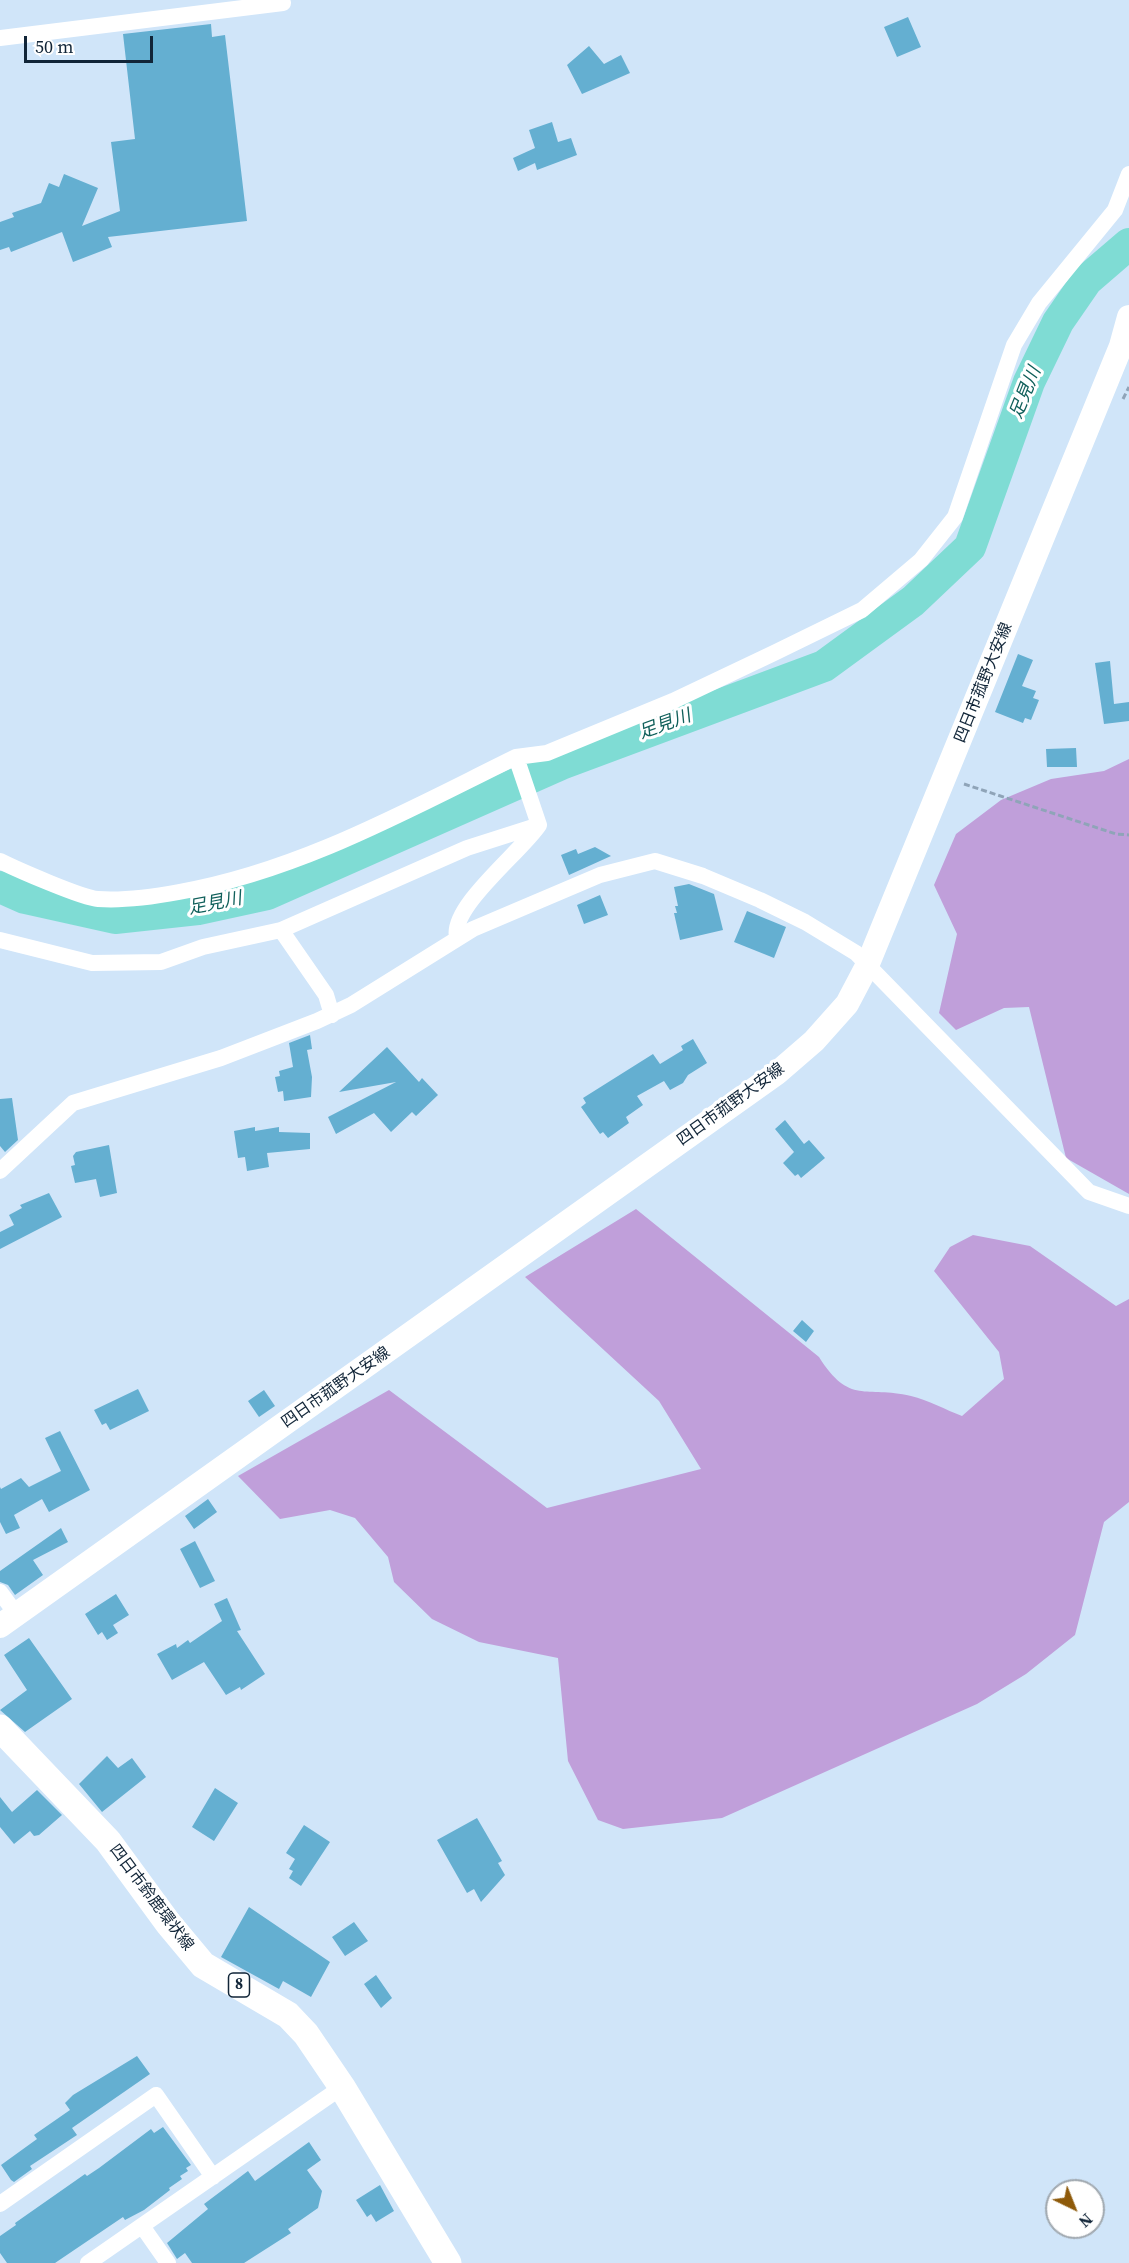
<!DOCTYPE html>
<meta charset="utf-8">
<style>
body{margin:0}
#map{position:relative;width:1129px;height:2263px;overflow:hidden;background:#d0e5f9;font-family:"Source Serif 4",serif}
canvas{display:block}
.north{position:absolute;left:1045px;top:2179px;width:60px;height:60px;box-sizing:border-box;background:#fff;border:2px solid #a0a8af;border-radius:50%;rotate:137deg;font-size:16px;font-weight:700;line-height:24px;text-align:center;color:#112538}
.north::after{content:'';display:block;margin:auto;width:21px;height:27px;background:#8e5a0a;clip-path:polygon(50% 0,100% 100%,50% 72%,0 100%)}
.scale{position:absolute;left:24px;top:36px;width:129px;height:27px;box-sizing:border-box;border:3px solid #112538;border-top:0;padding-left:8px;font-size:18px;line-height:21px;white-space:nowrap;color:#112538;-webkit-text-stroke:4px #fff;paint-order:stroke}
</style>
<div id="map">
<canvas width="1129" height="2263"></canvas>
<div class="north">N</div>
<div class="scale">50 m</div>
</div>
<script>
const ctx = document.querySelector('canvas').getContext('2d');
ctx.lineJoin = 'round';
function fill(path, color) { ctx.fillStyle = color; ctx.fill(path, 'evenodd'); }
function stroke(path, color, width, dash) { ctx.strokeStyle = color; ctx.lineWidth = width; ctx.lineCap = dash ? 'butt' : 'round'; ctx.setLineDash(dash || []); ctx.stroke(path); }
function label(font, color, halo, rows, align = 'center') {
  ctx.font = font + ' "Source Serif 4","Noto Sans JP",serif'; ctx.lineWidth = 6; ctx.setLineDash([]); ctx.textBaseline = 'middle'; ctx.strokeStyle = halo; ctx.fillStyle = color; for (const [text, x, y, turn = 0] of rows) {
    ctx.save(); ctx.translate(x, y); ctx.rotate((+turn || 0) * Math.PI / 180); ctx.textAlign = isNaN(turn) ? turn : align; if (halo) ctx.strokeText(text, 0, 0); ctx.fillText(text, 0, 0); ctx.restore();
  }
}
fill(new Path2D(`
 M1129,759V1194L1066,1158L1029,1007L1004,1008L956,1030L939,1013L957,934L934,885L956,834L1001,800L1051,779L1104,771Z
 M636,1209L819,1357C850,1406 865,1385 911,1396C928,1400 946,1410 962,1416L1004,1379L999,1352L934,1271L950,1247L973,1235L1030,1246L1116,1306L1129,1299V1502L1104,1522L1075,1635L1026,1674L977,1704L722,1818L623,1829L598,1820L568,1761L558,1658L479,1642L432,1619L394,1582L388,1557L355,1518L330,1510L280,1519L238,1476L389,1390L547,1508L701,1469L659,1401L525,1277Z`), '#c09fda');
stroke(new Path2D(`
 M0,887L25,898L115,918L198,909L267,894L561,764L824,666L913,601L970,547L1029,382L1058,322L1087,280L1129,244`), '#7fdcd4', 32);
fill(new Path2D(`
 M908,17L921,47L897,57L884,27Z
 M211,24L212,37L225,35L247,221L108,237L112,247L73,262L62,232L11,252L9,247L0,250V222L14,217L12,213L41,203L49,183L59,187L64,174L98,188L82,226L120,211L111,142L135,139L123,34Z
 M589,46L604,64L621,55L630,73L582,94L567,65Z
 M552,122L558,142L571,138L577,155L537,170L535,163L518,171L513,158L535,148L529,130Z
 M1018,654L1033,660L1022,686L1036,691L1033,698L1039,700L1031,720L1025,718L1023,723L995,712Z
 M1110,661L1114,704L1129,702V721L1104,724L1095,663Z
 M1076,748L1077,767H1047L1046,749Z
 M595,847L611,856L569,875L561,855L576,849L578,854Z
 M689,884L714,894L723,930L680,940L674,913H677L675,906H678L674,887Z
 M600,895L608,915L584,924L577,905Z
 M747,911L786,927L774,958L734,942Z
 M310,1035L312,1049L307,1050L312,1077L311,1097L284,1101L283,1091L278,1092L275,1077L280,1076L279,1071L293,1067L289,1043Z
 M693,1039L707,1063L688,1075L683,1083L670,1090L664,1081L637,1096L643,1105L626,1117L629,1123L608,1138L603,1132L600,1134L581,1107L586,1103L583,1098L653,1054L660,1064L683,1050L681,1046Z
 M387,1047L419,1082L422,1078L438,1095L416,1116L412,1112L391,1132L374,1113L336,1134L328,1117L396,1082L339,1092Z
 M12,1098L18,1140L5,1152L0,1146V1099Z
 M785,1120L804,1144L809,1140L825,1158L801,1178L798,1174L795,1176L783,1163L794,1152L775,1129Z
 M255,1127V1131L279,1127V1132L310,1133V1149L267,1153L269,1167L247,1171L245,1157L238,1158L234,1131Z
 M109,1145L117,1193L100,1197L96,1179L75,1183L71,1166L75,1165L73,1156L76,1152Z
 M49,1193L62,1217L0,1249V1232L14,1225L9,1215L22,1208L20,1205Z
 M802,1320L814,1331L806,1342L793,1331Z
 M138,1389L149,1411L110,1430L106,1423L102,1425L94,1410Z
 M264,1390L275,1406L259,1417L248,1401Z
 M60,1431L90,1490L49,1512L42,1499L14,1515L20,1528L6,1534L0,1522V1487L1,1489L21,1478L29,1487L61,1471L45,1438Z
 M208,1499L217,1512L194,1529L185,1516Z
 M61,1528L68,1542L33,1560L43,1575L15,1595L8,1585L0,1582V1571Z
 M195,1541L215,1581L200,1588L180,1549Z
 M116,1594L129,1615L113,1625L118,1633L107,1640L102,1632L98,1635L85,1614Z
 M227,1598L241,1630L237,1631L265,1674L241,1690L240,1687L226,1695L204,1662L172,1680L157,1654L176,1644L177,1648L188,1640L190,1643L222,1621L214,1604Z
 M29,1638L72,1699L25,1732L0,1710L27,1690L4,1655Z
 M107,1756L118,1768L132,1758L146,1777L102,1812L79,1784Z
 M215,1788L238,1803L214,1841L192,1827Z
 M37,1790L62,1815L39,1835L34,1836L30,1831L14,1844L0,1827V1797L12,1812Z
 M477,1818L502,1861L498,1863L505,1875L481,1902L474,1889L467,1893L437,1840Z
 M304,1825L330,1842L301,1886L289,1878L293,1871L289,1869L295,1859L286,1853Z
 M249,1907L330,1962L311,1997L283,1981L279,1989L221,1957Z
 M354,1922L368,1941L345,1956L332,1937Z
 M376,1975L392,1998L381,2008L364,1984Z
 M137,2056L150,2074L72,2128L77,2135L30,2166L32,2169L14,2182L11,2180L1,2165L37,2139L34,2135L70,2110L65,2103L73,2095Z
 M163,2127L191,2165L186,2168L188,2171L180,2176L182,2179L169,2188L170,2190L144,2210L125,2220L123,2217L55,2263H7L0,2253V2236L16,2225L15,2223L85,2174L87,2176L99,2168L151,2129L154,2133Z
 M309,2142L321,2160L307,2170L322,2191L318,2208L288,2229L291,2233L244,2263H192L185,2253L177,2259L167,2243L208,2209L204,2204L248,2171L255,2181Z
 M380,2185L394,2211L376,2222L371,2214L367,2217L356,2200Z`), '#64afd1');
stroke(new Path2D(`
 M1123,399L1129,387
 M964,784L1116,834L1129,835`), '#8fa4b8', 3, [6, 3]);
stroke(new Path2D(`
 M0,38L283,3
 M516,757L539,825
 M0,861C16,869 82,898 98,899C125,901 152,897 179,892C299,871 408,810 516,757L547,753L673,701L774,653L862,610L921,560L955,517L1014,345L1039,303L1115,210L1129,174
 M281,930L326,995L332,1015
 M457,937C450,907 521,852 539,825
 M0,940L92,963L161,962L203,947L281,930L467,848L539,825
 M0,1171L73,1103L221,1058L317,1021L351,1005L473,929L600,875L655,861L703,876L760,900L805,922L856,953L1089,1192L1129,1206
 M0,1592L17,1615
 M0,2204L156,2095L213,2177
 M142,2226L168,2263
 M88,2263L342,2087`), '#fff', 16);
stroke(new Path2D(`
 M0,1626L777,1073L814,1041L847,1004L867,966L1121,346L1129,317`), '#fff', 24);
stroke(new Path2D(`
 M0,1728L108,1841L168,1923L203,1965L288,2015L306,2034L342,2087L448,2263`), '#fff', 27);
for (const [x, y, w] of [
 [239,1985,21]
]) { const box = new Path2D(); box.roundRect(x - w / 2, y - 12, w, 24, 4.5); ctx.fillStyle = '#fff'; ctx.fill(box); stroke(box, '#112538', 1.5); }
label('bold 15px', '#112538', null, [
 ["8",239,1985]
]);
label('16px', '#112538', '#fff', [
 ["四日市菰野大安線",984,683,-68],
 ["四日市菰野大安線",731,1105,-36],
 ["四日市菰野大安線",336,1388,-35],
 ["四日市鈴鹿環状線",151,1898,53]
]);
label('italic 18px', '#10605b', '#fff', [
 ["足見川",1026,393,-68],
 ["足見川",665,725,-20],
 ["足見川",215,904,-11]
]);
</script>
